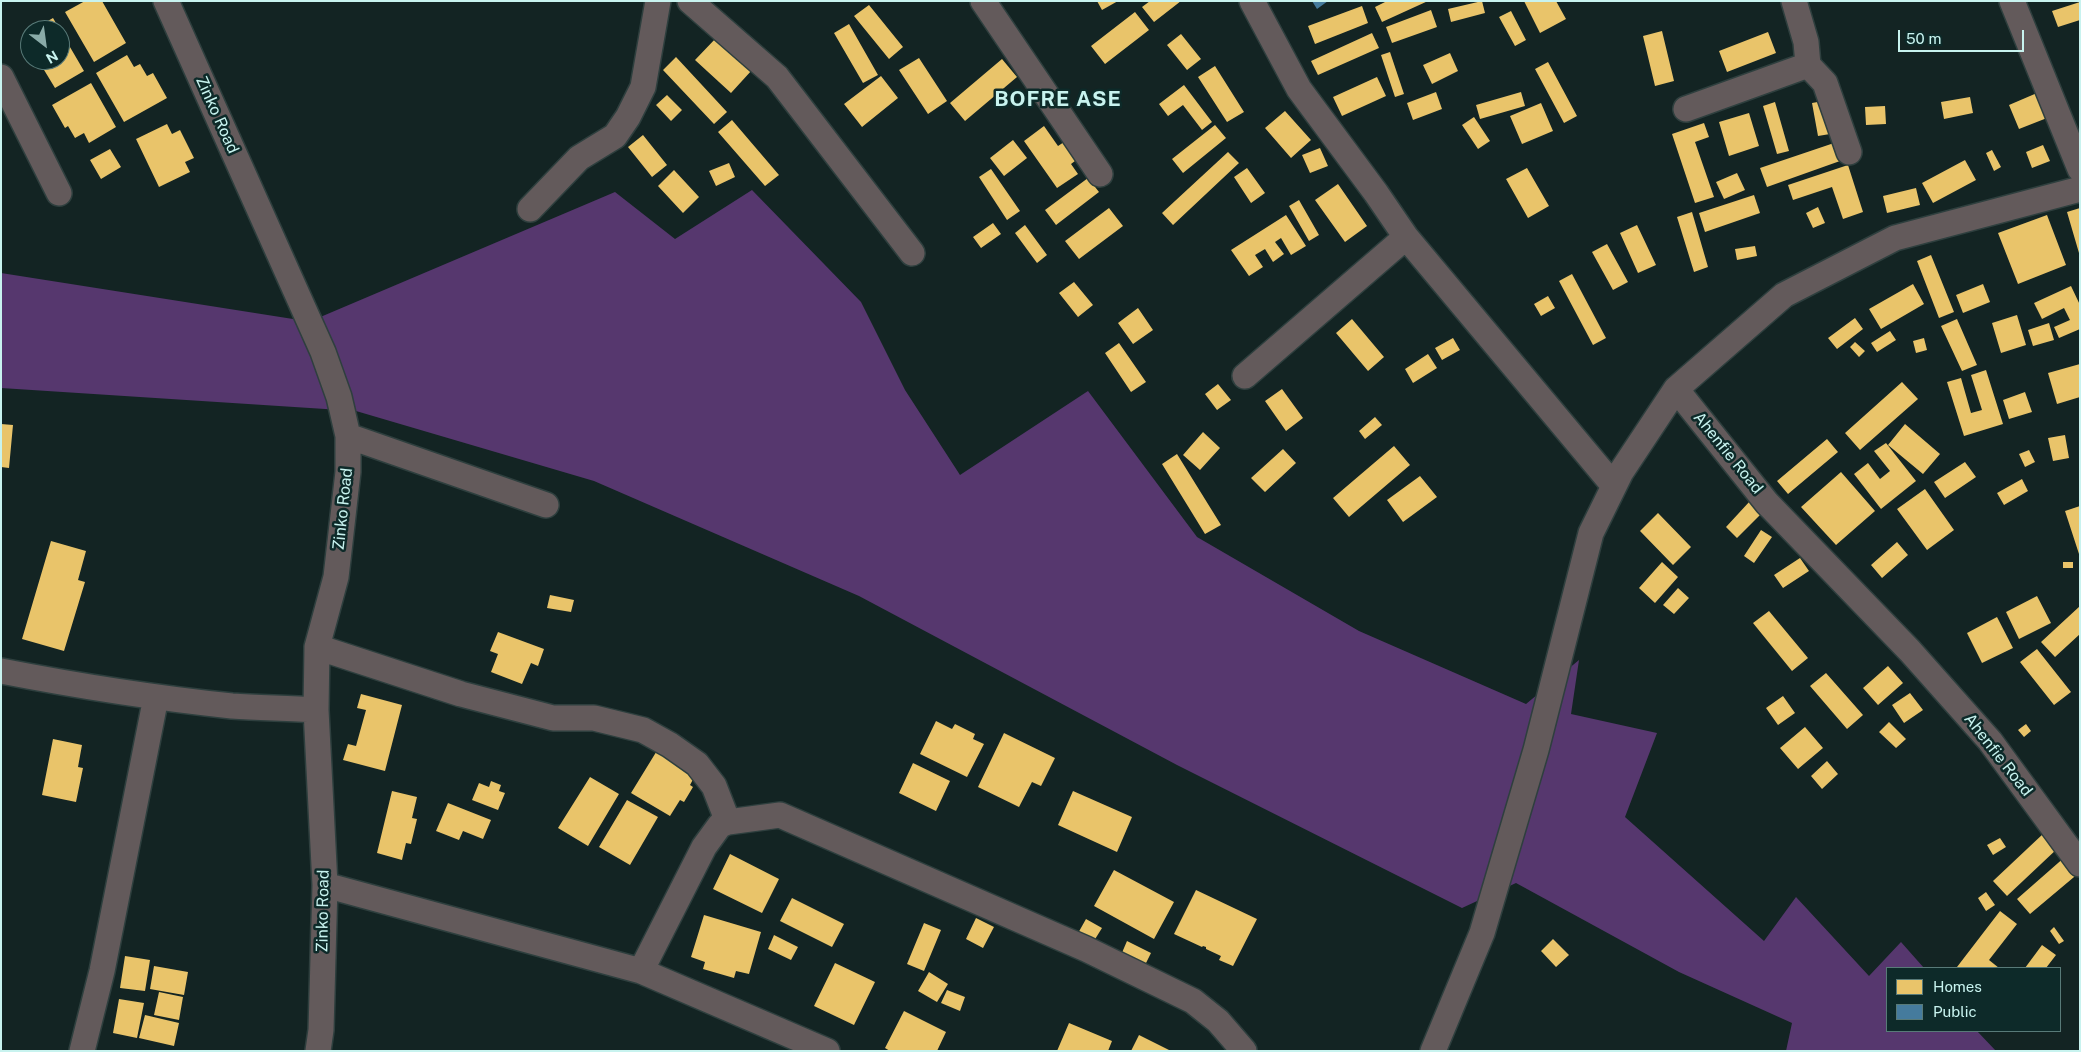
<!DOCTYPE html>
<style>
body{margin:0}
#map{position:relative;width:2081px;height:1052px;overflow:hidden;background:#132423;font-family:"Public Sans",sans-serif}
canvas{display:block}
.frame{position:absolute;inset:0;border:2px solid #c8f3ef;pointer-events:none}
.legend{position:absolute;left:1886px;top:967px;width:175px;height:65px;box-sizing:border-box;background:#0d2a29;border:1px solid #587a78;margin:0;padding:6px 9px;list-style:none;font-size:15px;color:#c8f3ef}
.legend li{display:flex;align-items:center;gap:10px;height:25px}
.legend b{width:25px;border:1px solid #587a78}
.north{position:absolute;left:20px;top:20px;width:50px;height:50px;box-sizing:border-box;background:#0d2a29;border:1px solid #587a78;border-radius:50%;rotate:150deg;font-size:14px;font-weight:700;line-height:20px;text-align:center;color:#c8f3ef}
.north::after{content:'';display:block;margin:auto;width:18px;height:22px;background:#89aba8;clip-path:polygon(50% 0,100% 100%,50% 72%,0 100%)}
.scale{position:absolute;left:1898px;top:30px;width:126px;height:22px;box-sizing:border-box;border:2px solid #c8f3ef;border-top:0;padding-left:6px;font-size:15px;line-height:18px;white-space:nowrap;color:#c8f3ef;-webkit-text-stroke:4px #0d2a29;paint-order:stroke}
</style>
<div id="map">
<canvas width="2081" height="1052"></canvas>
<div class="frame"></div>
<ul class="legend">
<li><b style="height:14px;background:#e9c46a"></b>Homes</li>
<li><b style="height:14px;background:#457b9d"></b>Public</li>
</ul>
<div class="north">N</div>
<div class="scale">50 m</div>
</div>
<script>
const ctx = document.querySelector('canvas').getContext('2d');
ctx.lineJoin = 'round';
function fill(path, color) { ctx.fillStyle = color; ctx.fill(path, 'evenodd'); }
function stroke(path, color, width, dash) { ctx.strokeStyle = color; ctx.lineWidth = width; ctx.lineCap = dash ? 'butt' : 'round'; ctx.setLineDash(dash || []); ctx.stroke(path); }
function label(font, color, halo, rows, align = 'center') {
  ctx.font = font + ' "Public Sans",sans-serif'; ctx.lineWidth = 5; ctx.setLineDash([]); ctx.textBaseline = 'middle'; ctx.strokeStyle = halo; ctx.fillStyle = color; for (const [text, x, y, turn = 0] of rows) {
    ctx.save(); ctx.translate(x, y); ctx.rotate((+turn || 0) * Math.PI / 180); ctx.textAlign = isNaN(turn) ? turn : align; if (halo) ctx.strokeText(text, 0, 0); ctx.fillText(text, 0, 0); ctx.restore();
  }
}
fill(new Path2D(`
 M752,190L861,302L905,390L960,475L1088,391L1197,537L1359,631L1526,704L1579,660L1571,714L1657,733L1625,817L1764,941L1796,897L1869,976L1901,942L1924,968H1887V1031H1977L1996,1051H1786L1792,1023L1679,972L1516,883L1462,908L1177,765L859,596L594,481L356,411L1,388V273L293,319L318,318L615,192L675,239Z`), '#56376e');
fill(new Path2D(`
 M85,1H102L126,43L94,62L65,12Z
 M1097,1H1118L1102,10Z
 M1150,1H1181L1154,22L1142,7Z
 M1387,1H1428L1382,22L1375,7Z
 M1482,1L1485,13L1451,22L1448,9Z
 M1524,1H1556L1566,19L1540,33Z
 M2080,2V20L2058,27L2052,11Z
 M869,5L903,47L889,59L854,16Z
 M1362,6L1368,23L1315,44L1308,26Z
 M1431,10L1437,27L1392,43L1386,27Z
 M1511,11L1526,40L1515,46L1499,17Z
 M1135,12L1149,30L1105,64L1091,46Z
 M53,18L84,71L55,88L38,60H60V30H32Z
 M849,24L878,75L863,83L834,33Z
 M1662,31L1674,81L1655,86L1643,36Z
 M1768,32L1776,53L1727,72L1719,51Z
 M1372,33L1379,48L1318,75L1311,61Z
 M1181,34L1201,59L1187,70L1167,45Z
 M717,37L752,70L731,93L695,60Z
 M1390,52L1404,94L1395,97L1381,55Z
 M1450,53L1458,71L1432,84L1423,65Z
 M127,55L134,67L140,64L147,76L153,73L167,98L124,122L96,73Z
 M676,57L727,112L714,124L663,70Z
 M919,58L947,101L928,114L899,70Z
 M1002,59L1017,77L965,121L950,103Z
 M1548,62L1577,116L1564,123L1535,69Z
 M1215,66L1244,112L1227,122L1198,77Z
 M881,76L898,98L862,127L844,104Z
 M1377,77L1386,96L1342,116L1333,97Z
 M91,83L116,127L89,143L84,133L75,138L68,126L65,128L52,105Z
 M1184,85L1212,122L1202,130L1183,105L1168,116L1159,104Z
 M1436,92L1442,109L1413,120L1407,103Z
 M1521,92L1525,106L1480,119L1476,105Z
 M2037,93L2047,118L2019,129L2009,105Z
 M667,95L682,110L671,121L656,105Z
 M1970,97L1973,113L1944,119L1941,102Z
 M1829,100L1836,133L1818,136L1812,103Z
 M1775,102L1789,151L1777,154L1763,106Z
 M1541,103L1553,131L1522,144L1510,116Z
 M1885,106L1886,124L1866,125L1865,107Z
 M1285,111L1311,140L1291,158L1265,128Z
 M1749,113L1759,146L1729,156L1719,122Z
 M1474,117L1490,141L1478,149L1462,125Z
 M732,120L779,175L765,186L718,132Z
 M1704,123L1709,137L1695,142L1714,197L1695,203L1672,134Z
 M167,124L172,134L180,130L194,158L185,162L190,172L159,187L136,139Z
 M1215,125L1226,138L1183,173L1172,159Z
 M1044,126L1058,146L1067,140L1079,158L1071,164L1078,174L1057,188L1024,141Z
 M643,135L667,165L652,177L628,147Z
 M1013,140L1027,158L1004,176L990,158Z
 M1834,143L1840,161L1767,187L1760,168Z
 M2043,145L2050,161L2032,168L2026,152Z
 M1320,148L1328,166L1310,173L1302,155Z
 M110,149L121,167L101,179L90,160Z
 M1992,150L2001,167L1994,171L1986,153Z
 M1228,152L1239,163L1173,225L1162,213Z
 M1965,160L1976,180L1933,203L1922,183Z
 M729,163L735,177L716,186L709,171Z
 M1848,165L1863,212L1843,219L1832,187L1793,200L1788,185Z
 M1247,168L1265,193L1251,203L1234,177Z
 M1527,168L1549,206L1528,218L1506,179Z
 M991,169L1020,211L1007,220L979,177Z
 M674,170L699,197L683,213L658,186Z
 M1737,173L1745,190L1724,199L1716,182Z
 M1088,178L1099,192L1056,225L1045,210Z
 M1338,184L1367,226L1345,242L1315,200Z
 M1916,188L1920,205L1887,213L1883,196Z
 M1754,195L1760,213L1705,232L1699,213Z
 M1299,200L1319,235L1309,241L1289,206Z
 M1818,207L1825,223L1813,228L1806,213Z
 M1109,208L1123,226L1079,259L1065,241Z
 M2080,208V253H2079L2067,212Z
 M1692,212L1708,267L1694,272L1677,217Z
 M1286,215L1306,246L1291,255L1281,238L1275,242L1284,254L1273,262L1265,249L1255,255L1263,267L1249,276L1231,250Z
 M2047,215L2066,265L2018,284L1998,233Z
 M993,223L1001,234L981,248L973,237Z
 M1025,225L1047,255L1037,263L1015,233Z
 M1637,225L1656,265L1638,273L1620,233Z
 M1607,244L1628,282L1613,290L1592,252Z
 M1755,246L1757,256L1737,260L1735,249Z
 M1931,255L1954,312L1939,318L1917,261Z
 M1572,274L1606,338L1593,345L1559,281Z
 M1074,282L1093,305L1078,317L1059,293Z
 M1913,284L1924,304L1881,329L1869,309Z
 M1983,284L1990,302L1963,313L1956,295Z
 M2071,286L2080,305V329L2059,338L2054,327L2070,320L2064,308L2042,319L2034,303Z
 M1548,296L1555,308L1541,316L1534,304Z
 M1138,308L1153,330L1133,344L1118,323Z
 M2017,315L2026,345L2001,353L1992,323Z
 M1855,318L1863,329L1837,349L1828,338Z
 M1352,319L1384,357L1368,371L1336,333Z
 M1957,319L1977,365L1962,371L1941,326Z
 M2049,323L2054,340L2033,346L2028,330Z
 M1890,331L1896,340L1877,352L1871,343Z
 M1453,338L1460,350L1442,360L1435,348Z
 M1924,338L1927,350L1916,353L1913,341Z
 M1855,342L1865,351L1859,357L1850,347Z
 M1119,343L1146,382L1131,392L1105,353Z
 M1428,354L1437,368L1413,383L1405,369Z
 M2080,364V397L2057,404L2048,373Z
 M1986,370L2003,424L1964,436L1947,382L1961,378L1971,413L1982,410L1971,375Z
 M1902,382L1918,399L1860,450L1845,433Z
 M1218,384L1231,400L1217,410L1205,394Z
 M1282,389L1303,418L1286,431L1265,401Z
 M2025,392L2032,412L2009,419L2003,400Z
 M1375,417L1382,425L1365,439L1359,431Z
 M1,424L13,425L9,468L1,467Z
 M1905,424L1940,454L1923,474L1888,445Z
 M1203,432L1220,448L1200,470L1183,455Z
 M2065,435L2069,458L2053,461L2048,438Z
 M1827,439L1838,452L1788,494L1777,481Z
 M1886,443L1916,481L1881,509L1854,474L1868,463L1880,479L1890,471L1874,451Z
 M1394,446L1410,465L1349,517L1333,498Z
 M1283,449L1296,463L1265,492L1251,478Z
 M2029,450L2035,462L2025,467L2019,454Z
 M1177,454L1221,525L1205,534L1162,464Z
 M1965,462L1976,477L1945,498L1934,482Z
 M1841,472L1875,511L1836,545L1801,507Z
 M1420,476L1437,497L1403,522L1387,500Z
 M2022,479L2028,491L2004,505L1997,493Z
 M1925,489L1954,530L1927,550L1897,509Z
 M1750,501L1762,513L1737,538L1726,527Z
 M2080,506V554H2079L2065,511Z
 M1658,513L1691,547L1673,565L1640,531Z
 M1761,530L1772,537L1754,563L1744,556Z
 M51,541L86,551L78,580L85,582L64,651L22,639Z
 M1897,542L1908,555L1882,578L1871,565Z
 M1800,558L1809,571L1783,588L1774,575Z
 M1662,562L1678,577L1655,603L1639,588Z
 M2063,562H2073V568H2063Z
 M1678,588L1689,598L1674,614L1663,605Z
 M550,595L574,600L571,612L547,608Z
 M2037,596L2051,623L2019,639L2006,612Z
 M2080,606V634L2055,657L2041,642Z
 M1769,611L1808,658L1792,671L1753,623Z
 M1997,617L2013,648L1982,663L1967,633Z
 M498,632L544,649L538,666L531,663L522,684L491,672L498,654L490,651Z
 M2037,649L2071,692L2054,705L2020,662Z
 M1888,666L1903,683L1878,705L1863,688Z
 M1826,673L1863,715L1847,729L1810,686Z
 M1910,693L1923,710L1904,723L1892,705Z
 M361,694L402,705L385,771L343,760L348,744L356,746L366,710L357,708Z
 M1783,696L1795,713L1778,725L1766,708Z
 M936,721L952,729L955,724L975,734L973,739L984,744L967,777L920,754Z
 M1889,722L1906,739L1896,748L1879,732Z
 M2026,724L2031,731L2024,737L2018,730Z
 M1805,727L1823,748L1798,769L1780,748Z
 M1004,733L1055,758L1041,786L1032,782L1019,807L978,787Z
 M53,739L82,745L78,767L83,768L76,802L42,795Z
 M658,749L697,772L690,785L693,787L684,802L680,800L670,816L631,793Z
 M1827,761L1838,774L1822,789L1811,776Z
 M913,763L950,781L936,811L899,793Z
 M590,777L619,794L588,846L558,828Z
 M491,781L501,785L499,791L505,793L498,810L472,800L479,783L489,787Z
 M392,791L417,797L412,818L417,819L411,844L406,843L402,860L377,853Z
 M1073,791L1132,817L1117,852L1058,825Z
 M627,800L658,817L630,865L599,847Z
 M448,803L491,820L483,839L463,831L459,840L436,831Z
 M2044,833L2058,848L2007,896L1993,881Z
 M2000,838L2006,847L1993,855L1987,845Z
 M730,854L779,879L762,913L713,889Z
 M2066,856L2080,872L2030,914L2017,899Z
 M1114,870L1174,902L1154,939L1094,906Z
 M1196,890L1257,919L1233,966L1219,960L1221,956L1206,949V947L1203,946L1202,947L1174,934Z
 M1986,892L1995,905L1986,911L1978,898Z
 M792,898L844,924L832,947L780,921Z
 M2000,911L2017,924L1989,960L1999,968H1959L1957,967Z
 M704,915L761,932L749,974L736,971L734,978L703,969L705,962L691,957Z
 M976,918L994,927L983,948L966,939Z
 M1086,919L1102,928L1092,944L1077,935Z
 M924,923L941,930L924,971L907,964Z
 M2054,927L2064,941L2059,944L2050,931Z
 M774,935L798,947L791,960L768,949Z
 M1553,939L1569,955L1556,967L1541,951Z
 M1127,941L1151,953L1144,967L1121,955Z
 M2042,945L2056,955L2046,968H2025Z
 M125,956L150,960L145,991L120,988Z
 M835,963L875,982L854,1025L814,1006Z
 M154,966L188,972L184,995L150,989Z
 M929,972L948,984L937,1002L918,991Z
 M947,990L965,997L960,1011L941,1003Z
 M159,992L183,997L179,1020L154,1015Z
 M119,999L144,1003L137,1038L113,1033Z
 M904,1011L946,1032L937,1051H890L885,1048Z
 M145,1015L179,1023L174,1046L139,1038Z
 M1069,1023L1112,1041L1108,1051H1057Z
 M1139,1035L1171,1051H1131Z`), '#e9c46a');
fill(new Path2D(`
 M1312,1H1328L1317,9Z`), '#457b9d');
const minor = new Path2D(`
 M166,1L323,352L339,397L348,436V472L336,577L317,647L316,710L325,885L321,1030L318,1051
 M690,1L777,77L912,253
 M983,1L1100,174
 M2012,1L2080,169
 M1808,65L1825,83L1849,152
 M1,77L59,193
 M1686,109L1808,65L1806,42L1794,1
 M2080,189L1895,238L1784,295L1676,389L1767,503L1910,651L1990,741L2080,864
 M530,209L579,158L615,136L628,117L643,87L658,1
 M1406,237L1614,486
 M1245,376L1406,237L1376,193L1299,89L1252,1
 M348,436L546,505
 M317,647L461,694L553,718H594L643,730L670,745L697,764L714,786L728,822
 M1,671C78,686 155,698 232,706C260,708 288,708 316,710
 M325,885L641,971L827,1051
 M641,971L704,847L720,825L728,822L780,815L1086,949L1193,1001L1218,1021L1244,1051
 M82,1051L102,971L156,697
 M1433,1051L1482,933L1536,750L1591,533L1621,472L1676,389`);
stroke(minor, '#2e3f3e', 28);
stroke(minor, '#635a5b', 25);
label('16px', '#c8f3ef', '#0d2a29', [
 ["Zinko Road",217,115,66],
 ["Ahenfie Road",1728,453,51],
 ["Zinko Road",343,509,-84],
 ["Ahenfie Road",1998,755,52],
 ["Zinko Road",323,911,-89]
]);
ctx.letterSpacing = '1px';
label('bold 21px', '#c8f3ef', '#0d2a29', [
 ["BOFRE ASE",1058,100]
]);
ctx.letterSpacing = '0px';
</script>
